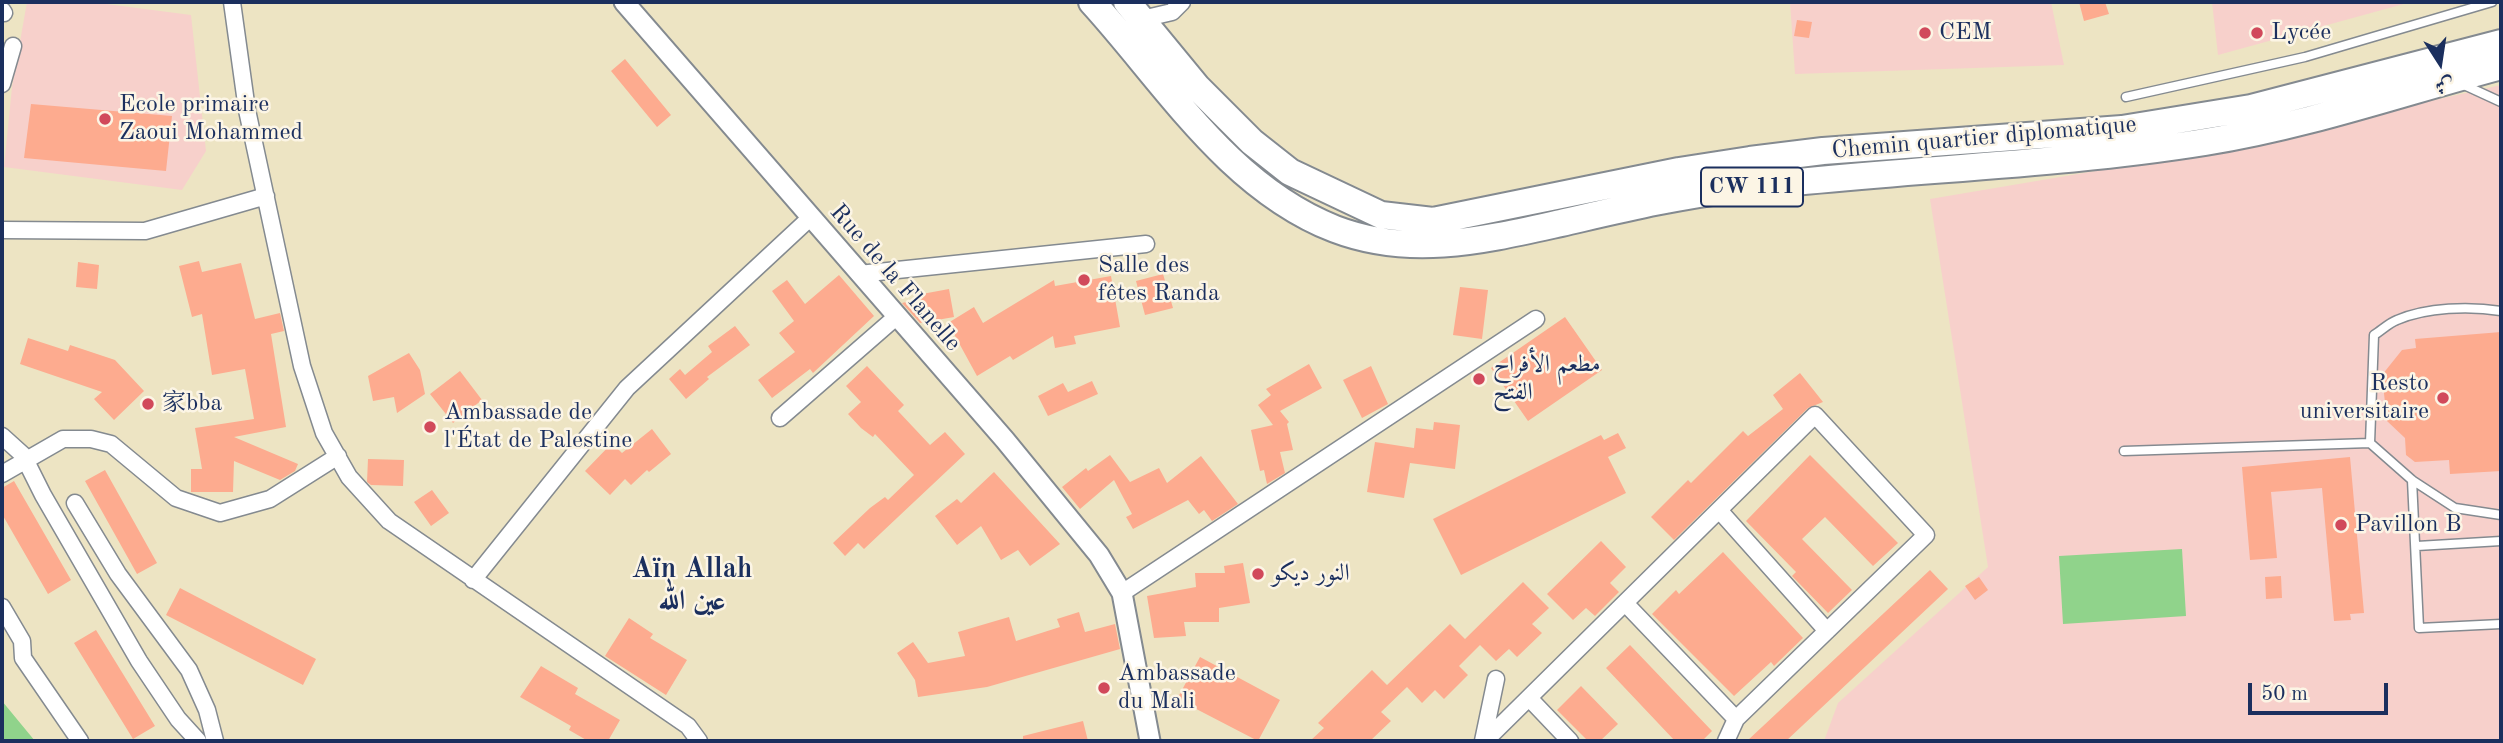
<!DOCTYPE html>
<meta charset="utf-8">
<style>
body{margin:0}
#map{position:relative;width:2503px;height:743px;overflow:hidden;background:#ede4c3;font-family:"Old Standard TT",Amiri,serif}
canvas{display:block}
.frame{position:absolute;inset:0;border:4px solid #1b2f5e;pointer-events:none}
.north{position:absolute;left:2405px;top:28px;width:70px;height:70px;-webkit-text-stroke:5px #fcf5e5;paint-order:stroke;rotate:168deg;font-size:19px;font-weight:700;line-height:28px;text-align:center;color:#1b2f5e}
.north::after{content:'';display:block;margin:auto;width:24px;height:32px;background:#1b2f5e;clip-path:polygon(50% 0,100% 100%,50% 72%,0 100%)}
.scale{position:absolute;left:2248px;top:683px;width:140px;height:32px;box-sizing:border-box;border:4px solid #1b2f5e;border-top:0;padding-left:9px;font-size:21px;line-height:24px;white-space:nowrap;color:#1b2f5e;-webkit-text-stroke:5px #fcf5e5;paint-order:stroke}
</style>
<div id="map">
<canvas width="2503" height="743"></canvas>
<div class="frame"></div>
<div class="north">ش</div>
<div class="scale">50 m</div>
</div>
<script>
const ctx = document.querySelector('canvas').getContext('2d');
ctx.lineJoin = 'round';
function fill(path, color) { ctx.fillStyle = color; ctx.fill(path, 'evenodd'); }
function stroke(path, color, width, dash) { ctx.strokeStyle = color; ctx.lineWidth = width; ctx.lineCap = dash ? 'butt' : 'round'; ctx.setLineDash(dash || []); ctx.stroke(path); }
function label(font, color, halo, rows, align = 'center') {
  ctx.font = font + ' "Old Standard TT",Amiri,"Noto Serif SC",serif'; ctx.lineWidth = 5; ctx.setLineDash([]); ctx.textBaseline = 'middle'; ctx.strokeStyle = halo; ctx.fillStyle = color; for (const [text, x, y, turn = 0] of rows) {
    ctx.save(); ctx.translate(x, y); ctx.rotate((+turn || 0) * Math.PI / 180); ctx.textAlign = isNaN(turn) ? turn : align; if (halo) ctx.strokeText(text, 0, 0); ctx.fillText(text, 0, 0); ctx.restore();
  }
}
fill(new Path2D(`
 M27,2H91L191,15L206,151L182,190L4,167L12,87Z
 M1790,2H2051L2064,65L1795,74Z
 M2212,2H2411L2218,55Z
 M2501,85V741H1824L1838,703L1988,567L1930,199L2202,153Z`), '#f7d0cb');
fill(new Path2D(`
 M2182,549L2186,616L2063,624L2059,556Z
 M2,701L35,741H2Z`), '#90d38b');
fill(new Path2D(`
 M2079,2H2105L2109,14L2084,21Z
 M1797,20L1812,22L1809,38L1794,36Z
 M625,59L671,115L657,127L611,71Z
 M31,104L172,116L166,171L24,158Z
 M199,261L202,272L241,263L255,319L280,313L284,331L271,334L286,427L234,437L298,464L295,471L280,480L234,461L233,492H191V469H202L195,428L254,419L245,369L212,375L202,314L192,317L179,266Z
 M78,262L99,265L97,289L76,287Z
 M1163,274L1173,308L1145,315L1136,281Z
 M839,275L874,316L813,373L810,369L772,398L758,380L795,352L779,333L794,321L772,291L787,280L805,304Z
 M1111,276L1120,327L1074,336L1076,344L1055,348L1053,336L1013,360L1010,356L977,376L948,323L974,307L983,323L1054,280L1055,286Z
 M1460,287L1488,290L1482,339L1453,335Z
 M949,289L954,317L920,323L902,303L923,298L922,294Z
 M1565,317L1602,370L1528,421L1491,368Z
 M735,326L750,345L707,377L709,379L686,399L669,379L680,369L685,375L712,352L708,346Z
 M2501,332V471L2450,474L2449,460L2415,462L2406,455L2405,438L2387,421L2382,375L2402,350L2416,348L2415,339Z
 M28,338L68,351L70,345L115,360L144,391L114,420L94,399L102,392L20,364Z
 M409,353L420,370L425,394L397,413L394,397L373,401L368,376Z
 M1309,364L1322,388L1280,411L1289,422L1287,424L1293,450L1280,452L1285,473L1267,484L1264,470L1260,471L1251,430L1273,425L1258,405L1271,395L1266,389Z
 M867,366L904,405L898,411L930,445L945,432L965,454L864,549L858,543L845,556L833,543L870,508L885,497L888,500L914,475L875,434L873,437L861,428L848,414L861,402L846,386Z
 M1371,366L1388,404L1362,418L1343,380Z
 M460,371L482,400L453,423L430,394Z
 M1800,373L1823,402L1808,408L1674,540L1651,517L1688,480L1691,483L1743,431L1748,436L1783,409L1773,395Z
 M1092,381L1098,394L1048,416L1038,396L1063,383L1068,392Z
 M1434,422L1460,425L1455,469L1410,463L1404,498L1367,492L1375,442L1414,448L1416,428L1433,430Z
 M652,429L671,454L649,472L647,470L631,485L625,479L610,495L585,471L612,443L622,453Z
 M1618,433L1626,448L1608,457L1626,493L1461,575L1433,519L1601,435L1604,440Z
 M1110,455L1130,482L1159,468L1167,483L1201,456L1238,504L1212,521L1204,510L1199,514L1188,500L1133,529L1126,517L1132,514L1114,480L1080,509L1062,487L1086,468L1088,471Z
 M1810,455L1898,543L1873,566L1825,517L1802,539L1852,590L1828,613L1792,576L1796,572L1746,521Z
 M2350,457L2364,613L2350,614L2351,620L2334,621L2322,488L2271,492L2277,558L2250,560L2242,467Z
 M368,459L404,460L403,486L371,485L367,482Z
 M105,470L157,563L137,574L85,481Z
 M994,472L1060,544L1030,566L1018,550L1001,560L981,526L957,545L935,516L957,499L961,503Z
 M14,481L71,580L48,594L2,514V488Z
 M432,490L449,513L431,526L414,502Z
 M1601,541L1626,567L1610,583L1619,592L1595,616L1586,608L1573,620L1547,594Z
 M1723,552L1803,638L1774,666L1771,662L1734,696L1652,614L1676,590L1679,594Z
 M1243,563L1250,603L1219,608V622H1184L1186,636L1154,638L1147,596L1196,587L1195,573H1225L1224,566Z
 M1930,570L1948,589L1786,741H1747Z
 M2281,576L2282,598L2266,599L2265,577Z
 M1979,577L1988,590L1975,600L1965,586Z
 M1523,582L1549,608L1532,624L1542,633L1517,657L1509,649L1496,661L1480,645L1459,666L1468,675L1444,699L1435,690L1422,703L1407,687L1381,712L1391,721L1370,741H1310L1324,728L1318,723L1372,670L1387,685L1450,624L1465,639Z
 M180,588L316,659L303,685L166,615Z
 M1079,612L1085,632L1115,624L1120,649L987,687L918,697L915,680L897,653L913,642L928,663L965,656L958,632L1009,617L1016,641L1060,627L1057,619Z
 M629,618L653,634L650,638L687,660L666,695L605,656Z
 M96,630L155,726L133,739L74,643Z
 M1630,645L1712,731L1702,741H1675L1606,668Z
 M1200,657L1280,700L1258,741L1177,699Z
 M541,666L578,688L575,694L620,720L608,741H588L569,730L571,726L520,697Z
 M1581,686L1618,724L1600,741H1588L1557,710Z
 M1083,721L1088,741H1023V736Z`), '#fdab8f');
const service = new Path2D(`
 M2462,84L2501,102
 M2126,97L2305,57L2492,2
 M2501,311C2470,306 2427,307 2397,320C2389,323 2382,330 2374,335L2370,443L2412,480L2455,508L2501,515
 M2124,451L2370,443
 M2412,480L2419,628L2501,624
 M2417,546L2501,541`);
const minor = new Path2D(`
 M232,2L247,110L302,366L324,433L349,477L389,521L688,726L699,741
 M2,10L4,13
 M1142,19L1172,12L1182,2
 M2,84L13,46
 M2,230L145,231L266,196
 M859,274L1146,244
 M780,418L896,317
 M2,436L23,455L43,495L139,661L178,719L198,741
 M2,474L63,439H91L111,444L176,498L220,513L270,499L338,456
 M75,503L118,574L189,670L207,710L215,741
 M1719,510L1827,631
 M473,580L627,388L810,218
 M1122,593L1536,319
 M1625,603L1736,719
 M2,607L22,641L23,658L80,741
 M1529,698L1570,741
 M1483,741L1496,679
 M1485,741L1815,415L1926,535L1736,719L1726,741`);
const tertiary = new Path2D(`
 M624,2L1005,440L1099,555L1122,593L1150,741`);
const trunk = new Path2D(`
 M1092,2C1165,82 1229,188 1335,229C1411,258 1484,240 1561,223C1618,210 1675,196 1733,189C1890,169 2049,167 2205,142C2306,126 2403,92 2501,66
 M1127,2L1197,87L1252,142L1290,172L1381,215L1433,221L1679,171L1750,160L1823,151L2122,129L2251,108L2501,43`);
stroke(service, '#848a90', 11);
stroke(minor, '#848a90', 19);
stroke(tertiary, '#848a90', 23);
stroke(trunk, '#848a90', 30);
stroke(service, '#fff', 8);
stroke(minor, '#fff', 16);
stroke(tertiary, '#fff', 19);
stroke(trunk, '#fff', 26);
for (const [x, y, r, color] of [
 [1925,33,7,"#d1495b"],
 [2257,33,7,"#d1495b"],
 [105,119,7,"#d1495b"],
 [1084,280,7,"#d1495b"],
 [1479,379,7,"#d1495b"],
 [2443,398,7,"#d1495b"],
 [148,404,7,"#d1495b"],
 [430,427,7,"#d1495b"],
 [2341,525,7,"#d1495b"],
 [1258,574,7,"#d1495b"],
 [1104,688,7,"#d1495b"]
]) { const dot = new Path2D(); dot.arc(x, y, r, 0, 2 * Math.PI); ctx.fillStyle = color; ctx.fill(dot); stroke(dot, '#fcf5e5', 2.5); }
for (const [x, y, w] of [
 [1752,187,102]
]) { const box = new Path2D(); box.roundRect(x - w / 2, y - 19.5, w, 39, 5); ctx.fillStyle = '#fcf5e5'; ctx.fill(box); stroke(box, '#1b2f5e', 2); }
label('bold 23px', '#1b2f5e', null, [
 ["CW 111",1752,187]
]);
label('24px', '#1b2f5e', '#fcf5e5', [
 ["CEM",1939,33],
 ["Lycée",2271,33],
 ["Ecole primaire",119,105],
 ["Zaoui Mohammed",119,133],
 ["Salle des",1098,266],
 ["fêtes Randa",1098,294],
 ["مطعم الأفراح",1493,365],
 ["الفتح",1493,393],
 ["Resto",2429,384,"right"],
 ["universitaire",2429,412,"right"],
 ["家bba",162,404],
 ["Ambassade de",444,413],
 ["l'État de Palestine",444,441],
 ["Pavillon B",2355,525],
 ["النور ديكو",1272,574],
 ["Ambassade",1118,674],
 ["du Mali",1118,702]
], 'left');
label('24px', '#1b2f5e', '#fcf5e5', [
 ["Chemin quartier diplomatique",1984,138,-5],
 ["Rue de la Flanelle",895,278,49]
]);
label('bold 28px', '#1b2f5e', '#fcf5e5', [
 ["Aïn Allah",692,570],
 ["عين الله",692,602]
]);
</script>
